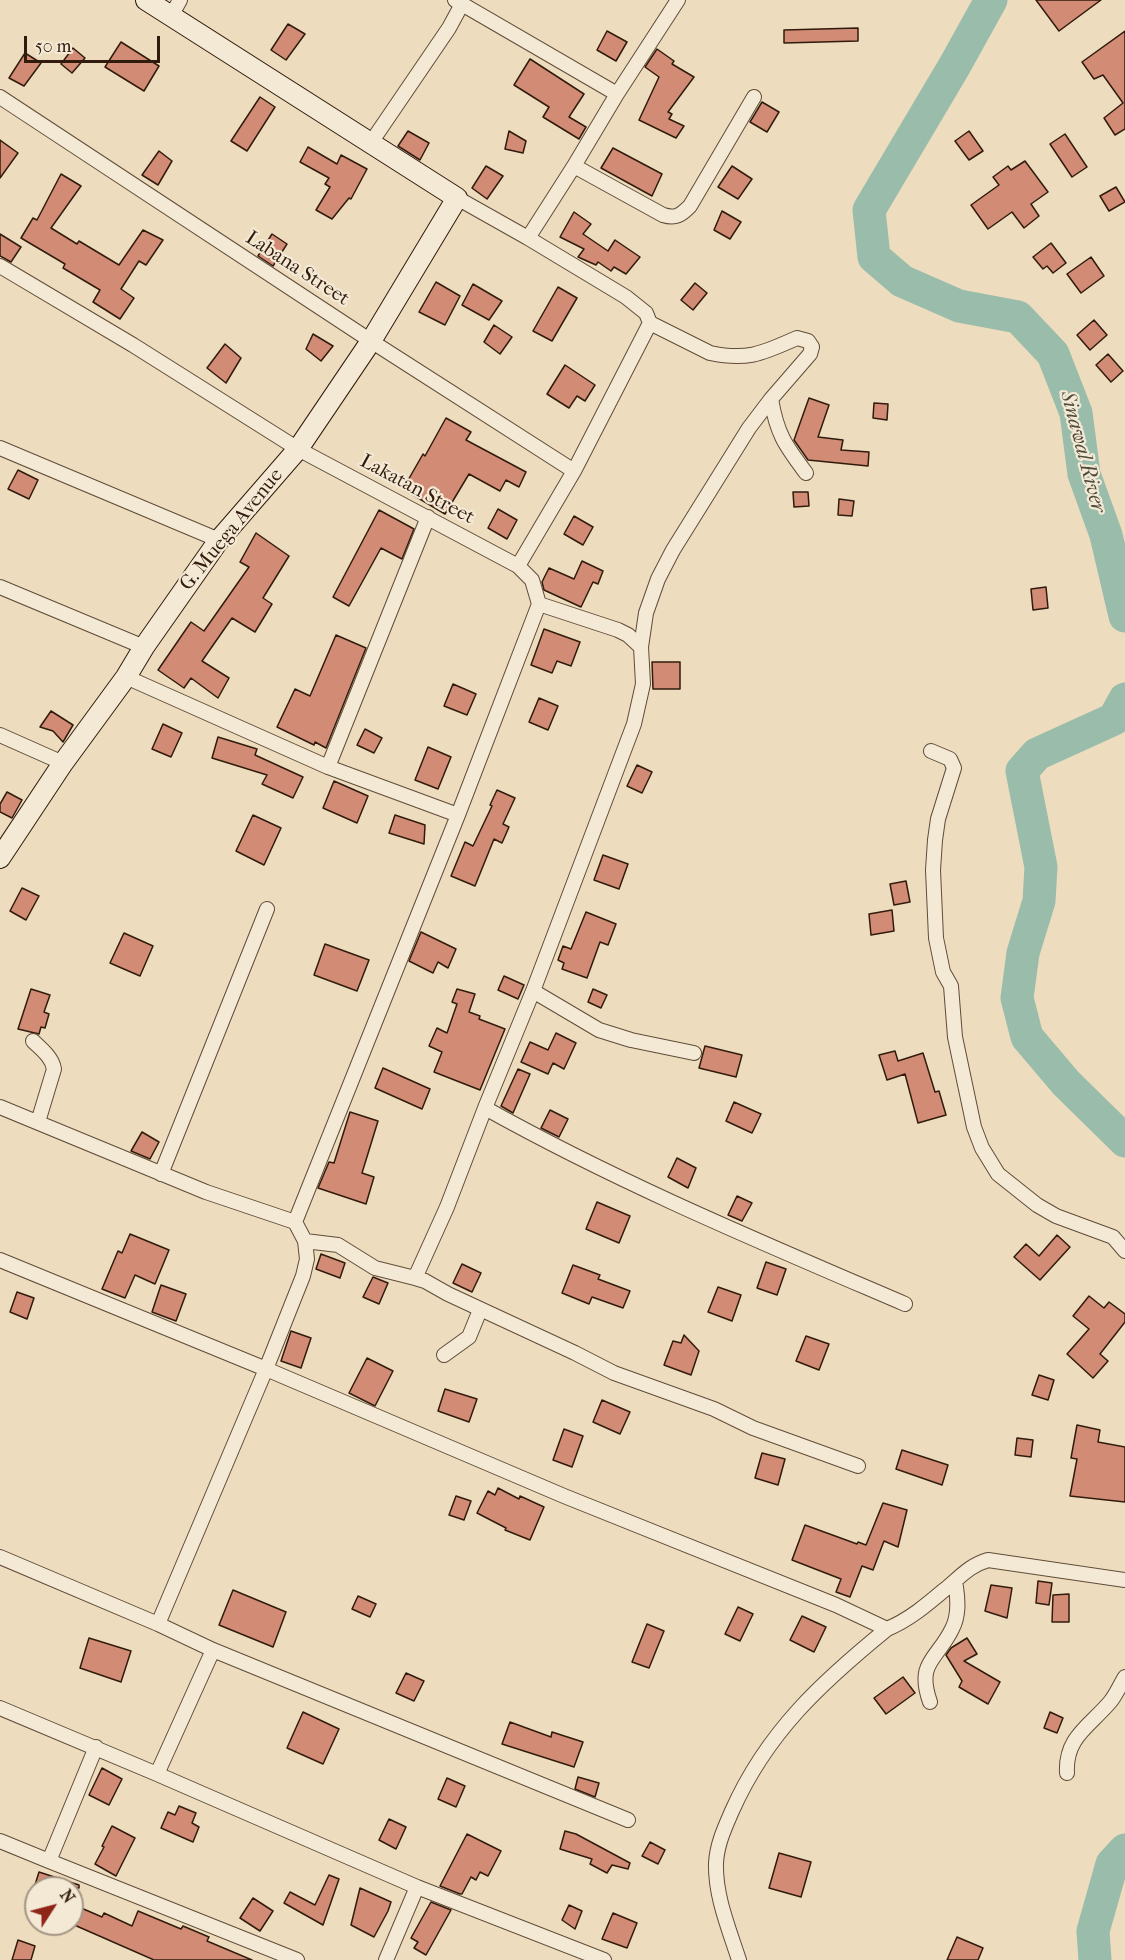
<!DOCTYPE html>
<style>
body{margin:0}
#map{position:relative;width:1125px;height:1960px;overflow:hidden;background:#edddbe;font-family:"IM FELL French Canon",serif}
canvas{display:block}
.north{position:absolute;left:24px;top:1876px;width:60px;height:60px;box-sizing:border-box;background:#f3e9d5;border:2px solid #a59785;border-radius:50%;rotate:54deg;font-size:16px;font-weight:700;line-height:24px;text-align:center;color:#311b0c}
.north::after{content:'';display:block;margin:auto;width:21px;height:27px;background:#8f2418;clip-path:polygon(50% 0,100% 100%,50% 72%,0 100%)}
.scale{position:absolute;left:24px;top:36px;width:136px;height:27px;box-sizing:border-box;border:3px solid #311b0c;border-top:0;padding-left:8px;font-size:18px;line-height:21px;white-space:nowrap;color:#311b0c;-webkit-text-stroke:4px #f3e9d5;paint-order:stroke}
</style>
<div id="map">
<canvas width="1125" height="1960"></canvas>
<div class="north">N</div>
<div class="scale">50 m</div>
</div>
<script>
const ctx = document.querySelector('canvas').getContext('2d');
ctx.lineJoin = 'round';
function stroke(path, color, width, dash) { ctx.strokeStyle = color; ctx.lineWidth = width; ctx.lineCap = dash ? 'butt' : 'round'; ctx.setLineDash(dash || []); ctx.stroke(path); }
function fill(path, color) { ctx.fillStyle = color; ctx.fill(path, 'evenodd'); }
function label(font, color, halo, rows, align = 'center') {
  ctx.font = font + ' "IM FELL French Canon",serif'; ctx.lineWidth = 4.5; ctx.setLineDash([]); ctx.textBaseline = 'middle'; ctx.strokeStyle = halo; ctx.fillStyle = color; for (const [text, x, y, turn = 0] of rows) {
    ctx.save(); ctx.translate(x, y); ctx.rotate((+turn || 0) * Math.PI / 180); ctx.textAlign = isNaN(turn) ? turn : align; if (halo) ctx.strokeText(text, 0, 0); ctx.fillText(text, 0, 0); ctx.restore();
  }
}
stroke(new Path2D(`
 M991,0L955,65L869,210L874,257L902,281L959,306L1018,317L1053,354L1076,413L1084,474L1106,535L1125,616
 M1125,699L1114,719L1037,754L1022,771L1041,867L1039,901L1023,953L1017,998L1027,1037L1066,1083L1125,1141
 M1095,1960L1093,1931L1112,1864L1125,1850`), '#9abdab', 33);
const building = new Path2D(`
 M1036,0H1101L1059,31Z
 M288,24L305,34L286,60L271,50Z
 M858,28V41L784,43V30Z
 M607,31L627,42L616,61L597,50Z
 M1125,31V129L1115,135L1104,118L1123,103L1103,75L1094,79L1082,62Z
 M121,42L159,66L144,91L105,67Z
 M73,48L85,58L72,73L61,64Z
 M657,49L674,61L672,64L694,77L668,112L672,114L669,119L684,126L676,138L639,120L659,77L645,67Z
 M25,53L41,63L24,86L9,78Z
 M530,59L584,94L569,117L586,127L579,139L543,117L549,107L514,85Z
 M260,97L275,107L247,151L231,141Z
 M762,102L779,112L767,132L750,122Z
 M408,131L429,143L420,160L398,146Z
 M509,131L526,141L523,153L505,149Z
 M969,131L983,151L969,160L955,141Z
 M1065,134L1087,167L1072,177L1050,144Z
 M0,140L18,153L0,178Z
 M308,147L337,164L341,155L367,169L351,199L349,198L332,219L316,210L330,187L325,184L329,178L300,162Z
 M613,148L662,174L652,196L601,168Z
 M159,151L172,161L158,185L142,175Z
 M1025,161L1048,192L1031,204L1039,216L1024,228L1012,212L988,229L971,205L999,185L993,177L1008,166L1011,170Z
 M486,166L503,176L487,199L472,188Z
 M732,166L752,179L738,199L718,187Z
 M61,174L81,186L51,228L77,244L79,241L119,265L143,230L163,240L146,265L139,261L121,289L134,298L120,319L93,302L100,290L63,268L65,264L21,238L33,218L37,220Z
 M1116,187L1125,202L1109,211L1100,196Z
 M722,211L741,222L730,239L714,230Z
 M574,212L591,224L583,234L608,251L615,240L640,257L626,274L614,267L611,271L598,262L596,265L578,257L584,249L560,237Z
 M0,234L21,247L11,262L0,256Z
 M272,234L287,244L273,266L258,256Z
 M1051,243L1066,263L1053,273L1047,266L1043,269L1033,257Z
 M1091,257L1104,276L1081,293L1067,274Z
 M436,282L460,296L445,325L419,312Z
 M695,283L707,293L693,310L681,300Z
 M473,284L502,301L489,320L462,305Z
 M558,287L577,298L552,341L533,331Z
 M1094,320L1107,335L1090,350L1077,335Z
 M494,325L512,337L500,354L484,342Z
 M313,334L333,346L321,361L306,349Z
 M225,344L241,358L226,383L207,368Z
 M1108,354L1123,371L1111,382L1096,365Z
 M565,365L595,385L585,401L577,396L569,408L547,394Z
 M809,398L829,405L818,437L843,440L841,450L869,452L868,466L808,460L794,440Z
 M874,403L888,404L887,420L873,418Z
 M446,418L471,432L466,440L526,472L519,487L506,480L500,491L469,474L445,514L403,489L423,454L425,456Z
 M18,470L38,480L29,499L8,489Z
 M793,492H808L809,506L794,507Z
 M839,499L854,501L852,516L838,515Z
 M498,509L517,520L507,539L488,528Z
 M379,510L414,529L402,559L381,548L349,606L333,597Z
 M574,516L593,527L583,545L564,534Z
 M256,533L289,556L263,598L272,604L255,632L232,618L202,661L229,678L218,698L191,678L184,688L158,670L191,622L204,631L249,567L240,562Z
 M582,561L603,571L598,584L593,582L581,607L544,590L542,582L549,568L574,579Z
 M1046,587L1048,608L1033,610L1031,589Z
 M544,629L580,642L571,666L557,661L552,673L531,665Z
 M336,635L366,648L326,748L315,742L314,745L277,727L295,689L310,696Z
 M652,662H680V689H653Z
 M453,684L476,694L467,715L444,706Z
 M539,698L558,706L548,730L529,722Z
 M51,711L73,725L63,742L53,731L40,727Z
 M163,724L182,733L171,757L152,749Z
 M365,729L382,738L374,753L357,745Z
 M218,737L257,749L255,755L303,777L293,798L262,784L267,775L212,758Z
 M428,747L451,757L438,789L415,780Z
 M637,765L652,772L642,793L627,786Z
 M334,781L368,796L357,823L323,808Z
 M497,790L515,798L503,824L509,827L502,843L494,839L475,886L451,876L465,842L473,846L492,806L490,805Z
 M7,792L22,800L12,818L0,812V804Z
 M253,815L281,828L264,865L236,851Z
 M395,815L425,825L424,844L389,833Z
 M603,855L628,864L619,889L594,880Z
 M906,881L910,902L894,905L890,884Z
 M22,888L39,896L26,920L10,911Z
 M892,910L894,931L871,935L869,914Z
 M586,912L616,924L608,945L600,942L587,978L562,969L564,963L558,960L563,946L571,949Z
 M421,932L456,949L448,968L438,962L433,973L409,961Z
 M124,933L153,946L140,976L110,963Z
 M325,944L369,960L357,991L314,975Z
 M504,976L524,985L518,999L498,990Z
 M31,989L50,995L44,1012L49,1014L45,1028L41,1027L39,1034L18,1029Z
 M457,989L475,994L469,1012L480,1016L479,1019L505,1029L480,1090L434,1072L442,1052L429,1046L437,1028L447,1033L457,1004L452,1002Z
 M593,989L607,995L601,1008L588,1002Z
 M556,1033L576,1043L564,1069L553,1063L548,1074L521,1062L530,1042L548,1050Z
 M705,1046L742,1055L736,1077L699,1068Z
 M895,1051L898,1061L923,1053L935,1092L939,1091L946,1115L918,1123L905,1074L887,1080L879,1055Z
 M383,1068L430,1089L422,1109L375,1088Z
 M518,1069L530,1074L513,1113L501,1106Z
 M734,1102L761,1114L752,1133L726,1121Z
 M550,1110L568,1119L559,1137L541,1128Z
 M350,1112L378,1121L362,1173L374,1177L366,1204L318,1188L329,1162L334,1163Z
 M142,1132L159,1142L150,1159L131,1151Z
 M677,1158L696,1168L688,1188L668,1177Z
 M737,1196L752,1203L742,1221L728,1215Z
 M597,1202L630,1216L619,1243L586,1229Z
 M130,1234L169,1250L155,1284L135,1275L125,1298L102,1289L118,1251L122,1253Z
 M1057,1235L1070,1247L1040,1280L1014,1257L1026,1244L1039,1256Z
 M321,1254L345,1263L340,1278L316,1269Z
 M766,1262L786,1269L777,1295L757,1288Z
 M462,1264L481,1273L472,1292L453,1283Z
 M573,1265L600,1275L598,1279L630,1291L623,1308L592,1297L589,1304L562,1293Z
 M373,1277L388,1283L379,1304L363,1297Z
 M161,1285L186,1294L176,1321L152,1312Z
 M718,1287L741,1295L732,1321L708,1312Z
 M17,1292L34,1298L27,1319L10,1312Z
 M1089,1296L1104,1308L1109,1302L1125,1314V1322L1100,1354L1108,1361L1093,1378L1067,1354L1089,1329L1073,1316Z
 M291,1331L311,1338L301,1368L281,1361Z
 M684,1335L699,1351L691,1375L664,1365L673,1341L681,1343Z
 M806,1336L829,1344L819,1370L796,1361Z
 M367,1358L393,1371L375,1406L349,1393Z
 M1039,1375L1054,1380L1048,1400L1032,1395Z
 M445,1389L477,1399L469,1422L438,1411Z
 M602,1400L630,1412L620,1434L593,1422Z
 M1077,1425L1100,1430L1098,1442L1125,1447V1502L1070,1496L1077,1459L1071,1458Z
 M564,1429L583,1436L572,1467L553,1460Z
 M1017,1438L1033,1440L1031,1457L1015,1455Z
 M902,1450L948,1465L942,1485L896,1469Z
 M762,1453L785,1459L778,1485L755,1478Z
 M498,1488L519,1499L520,1496L544,1507L530,1540L505,1530L506,1528L477,1513L488,1491L495,1495Z
 M456,1496L471,1501L464,1520L449,1515Z
 M883,1503L907,1510L898,1547L884,1541L873,1570L862,1566L850,1597L836,1592L841,1579L792,1560L805,1525L857,1544L858,1542L866,1545Z
 M1038,1581L1052,1583L1049,1605L1036,1603Z
 M991,1585L1012,1588L1007,1618L985,1611Z
 M233,1590L286,1612L273,1647L219,1625Z
 M1069,1594V1622H1052L1053,1595Z
 M358,1596L376,1604L370,1617L352,1609Z
 M738,1607L753,1614L740,1641L725,1634Z
 M802,1616L826,1627L814,1652L790,1640Z
 M647,1624L664,1631L649,1668L632,1662Z
 M89,1638L131,1651L121,1682L80,1668Z
 M967,1638L977,1654L964,1661L1000,1682L988,1704L959,1687L962,1681L946,1655L951,1648Z
 M406,1673L424,1681L414,1701L396,1693Z
 M903,1677L915,1693L886,1714L874,1698Z
 M303,1712L339,1729L323,1764L287,1748Z
 M1050,1712L1063,1718L1057,1733L1044,1728Z
 M510,1722L551,1737L552,1732L583,1742L574,1767L502,1744Z
 M102,1768L122,1779L109,1805L89,1795Z
 M578,1777L599,1783L595,1797L575,1789Z
 M447,1778L465,1786L456,1807L438,1799Z
 M179,1806L196,1813L192,1823L199,1827L193,1842L161,1828L168,1812L175,1815Z
 M389,1819L406,1827L396,1849L379,1840Z
 M112,1826L135,1838L116,1876L95,1864L104,1847L102,1846Z
 M565,1831L576,1834L630,1863L628,1869L612,1865L607,1873L590,1864L592,1859L560,1849Z
 M467,1834L501,1851L488,1876L480,1872L476,1880L471,1877L462,1894H460L440,1886Z
 M650,1842L665,1850L658,1864L642,1856Z
 M779,1853L811,1862L801,1897L769,1888Z
 M39,1872L79,1885V1888H34Z
 M329,1875L339,1879L323,1925L284,1903L290,1892L315,1905Z
 M360,1888L391,1902L388,1911L374,1937L351,1925Z
 M253,1898L273,1911L260,1931L240,1918Z
 M431,1902L451,1910L426,1955L414,1948L418,1942L411,1938Z
 M72,1904L102,1917L104,1913L132,1926L138,1911L181,1929L183,1926L209,1937L207,1941L252,1960H154L72,1924Z
 M569,1905L582,1911L575,1929L562,1920Z
 M613,1913L637,1923L627,1948L602,1939Z
 M957,1937L983,1948L978,1960H947Z
 M18,1940L35,1946L31,1960H12Z`);
fill(building, '#d28c76');
stroke(building, '#311b0c', 1.5);
const street = new Path2D(`
 M455,0L617,94
 M171,16L180,0
 M0,97L371,341L574,471
 M370,144L449,28L462,4
 M574,166L617,94L678,0
 M528,238L574,166L663,215C676,219 681,215 690,206L754,97
 M0,266L133,345L298,449L518,566
 M650,323L710,353C748,361 763,353 797,338L808,341L812,347L810,354L771,399L749,428L673,550L658,579L646,613L641,647L643,684L634,724L533,991L485,1108C619,1183 763,1243 905,1304
 M771,399C777,434 785,445 806,473
 M0,448L219,540
 M0,587L144,647
 M539,604L618,630L628,635L641,647
 M126,677L328,767L458,815
 M0,735L63,763
 M931,751L950,759L954,768L938,819L935,840L933,870L936,938L943,972L951,986L955,1037L974,1127L982,1148L998,1174L1037,1205L1056,1216L1113,1237L1125,1251
 M328,767L428,517
 M533,991L599,1030L631,1040L694,1053
 M33,1041C41,1049 52,1057 54,1069L38,1122
 M0,1107L206,1192L295,1222L305,1241L307,1259L303,1276L266,1369L0,1260
 M161,1174L267,909
 M295,1222L458,815L539,604L532,580L518,566L574,471L650,323L646,313L626,297L528,238L457,198
 M305,1241L338,1245L375,1268L415,1278L447,1207L485,1108
 M415,1278L425,1281L448,1294L575,1353L614,1373L714,1409L753,1428L858,1466
 M444,1355L469,1337L480,1310
 M0,1557L158,1624L266,1369L564,1496L836,1605L887,1629
 M158,1624L213,1650L628,1820
 M213,1650L157,1774L417,1887L604,1960
 M930,1702C916,1662 937,1660 952,1629C959,1616 958,1601 956,1587L952,1584
 M0,1708L157,1774
 M1067,1773C1065,1737 1090,1726 1110,1702C1116,1695 1120,1685 1125,1677
 M0,1841L49,1861L96,1747
 M49,1861L297,1960
 M386,1960L417,1887
 M739,1960C729,1929 715,1896 716,1863C717,1844 725,1827 732,1811C767,1732 822,1682 887,1629C911,1619 930,1602 949,1586C962,1575 971,1565 988,1560L1125,1580`);
const secondary = new Path2D(`
 M0,858L63,763L126,677L144,647L219,540L298,449L371,341L457,198L146,0`);
stroke(street, '#604c38', 16);
stroke(secondary, '#311b0c', 22);
stroke(street, '#f3e9d5', 14);
stroke(secondary, '#f3e9d5', 20);
label('20px', '#311b0c', '#f3e9d5', [
 ["Labana Street",297,269,33],
 ["Lakatan Street",417,490,28],
 ["G. Muega Avenue",232,530,-51]
]);
label('italic 21px', '#504c3c', '#f3e9d5', [
 ["Sinawal River",1082,452,75]
]);
</script>
